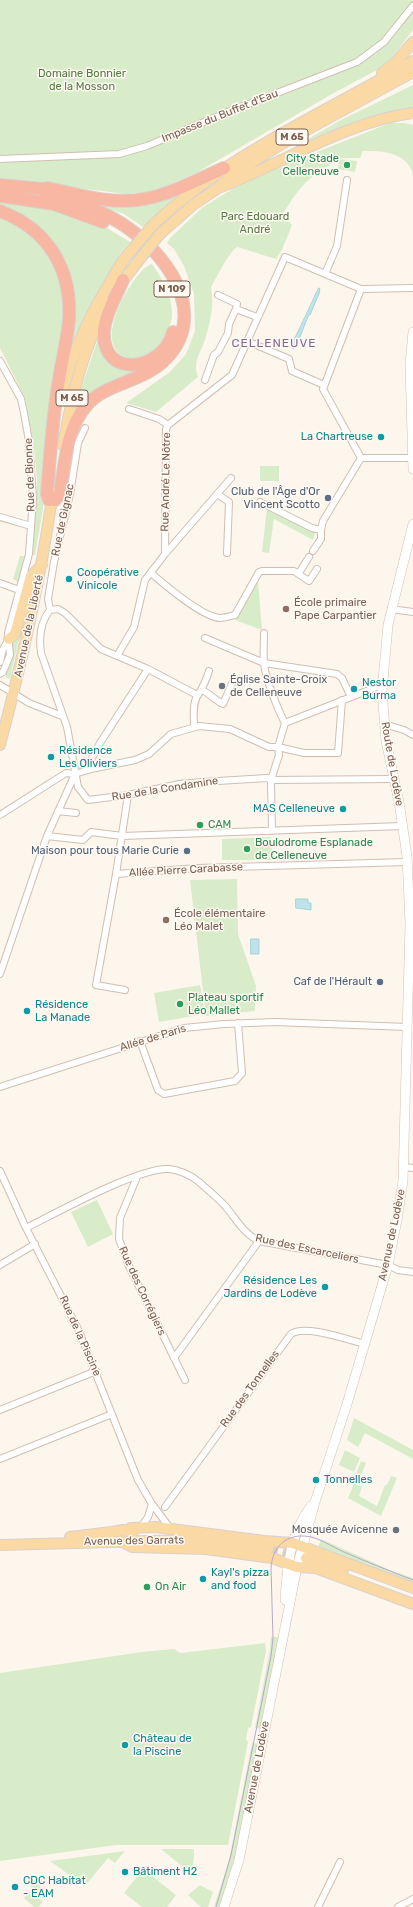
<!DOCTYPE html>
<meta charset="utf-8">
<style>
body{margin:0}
canvas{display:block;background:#fdf6ec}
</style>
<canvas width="413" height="1907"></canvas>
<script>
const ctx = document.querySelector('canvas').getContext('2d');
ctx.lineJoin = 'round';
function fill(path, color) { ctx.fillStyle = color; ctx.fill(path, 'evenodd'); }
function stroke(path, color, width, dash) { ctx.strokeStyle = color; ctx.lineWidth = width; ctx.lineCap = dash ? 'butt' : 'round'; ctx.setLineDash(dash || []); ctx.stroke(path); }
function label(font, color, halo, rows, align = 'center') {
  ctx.font = font + ' Rubik,sans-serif'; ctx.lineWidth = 3; ctx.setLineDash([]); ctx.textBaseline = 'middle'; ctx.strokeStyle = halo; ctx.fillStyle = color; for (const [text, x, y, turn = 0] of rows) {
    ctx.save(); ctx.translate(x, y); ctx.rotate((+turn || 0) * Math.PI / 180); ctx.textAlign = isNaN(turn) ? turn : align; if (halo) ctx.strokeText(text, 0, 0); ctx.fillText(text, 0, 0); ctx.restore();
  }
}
fill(new Path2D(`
 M0,0H413V30L390,60L377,70L332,94L196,173L166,186L146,192L126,194L0,178Z
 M413,85V107L385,113L277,157L339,121Z
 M390,123H404L413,125V176C412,173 412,169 410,167C400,151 379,151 363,151L360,158H338C330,166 320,170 312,177C299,187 291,201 283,214L292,225L282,250L276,259L237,247C229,252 217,277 211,287C214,304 211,319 206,336C202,352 192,360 198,377L156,412L126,403L170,372L186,354L195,331L194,294L184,266L174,249L167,243L170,238L203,207L234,188L284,165Z
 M339,159L357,161L355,172L338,169Z
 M190,186L143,227L124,214L89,202Z
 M0,201L53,209L97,222L130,242L120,254L117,263L87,313L75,337L65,368L67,349L61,258L0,208Z
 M0,216L33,235L54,261L63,289L64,319L56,365L45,469L43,509L35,555H31L37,479L34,448L25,398L0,348Z
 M152,264C163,280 173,297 172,317C171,324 167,331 164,337C156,351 141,363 125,357C119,355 115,350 113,344C109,330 116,312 122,300C127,290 142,266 152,264Z
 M99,336L131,370L141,371L84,402L79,403L77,400Z
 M260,466H279V481H260Z
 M267,508L315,532L313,540L274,519L269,553L262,552Z
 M20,556H24L19,582L13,579Z
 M258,581L262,630L235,620Z
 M27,605L10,678L9,679L6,677V669L12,654V642Z
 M271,837L272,860H222V839Z
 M237,879L238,934L256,986L255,1011L206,1016L190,880Z
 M200,985L205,1014L159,1022L154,993Z
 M97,1200L113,1234L88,1247L71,1212Z
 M354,1418L413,1450V1459L365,1433L358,1447L347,1440Z
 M345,1450L360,1458L354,1472L339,1465Z
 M361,1461L366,1463L357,1485L362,1487L359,1496L377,1506L385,1485H387L391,1476L397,1478L381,1516L348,1498L358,1475L356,1474Z
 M321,1539L390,1570L413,1578V1586L317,1550Z
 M271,1637H278V1645L261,1729L255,1728L270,1649Z
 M265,1643L266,1651L251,1727L248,1728L246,1739L248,1742L228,1845H116L0,1861V1673L142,1652L174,1649L181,1653Z
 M252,1743L258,1744L236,1860L221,1907H214L229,1860Z
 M161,1849H194C194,1857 195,1864 189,1872Z
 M125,1851L115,1863L108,1858L85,1886L50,1861Z
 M143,1869L176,1895L167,1907H142L124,1893Z
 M35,1879L42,1883L39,1886L44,1890L40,1892L42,1897L30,1889L32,1887L30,1886Z
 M200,1885L213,1892L208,1907H201L188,1895Z
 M29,1891L43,1901L39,1907H34L24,1898Z`), '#d8ecc9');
const water = new Path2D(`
 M319,288L320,289L319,291H320L310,315L309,314L296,347L295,346L293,349L294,345H292Z
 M296,899H308V903H311V910L296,908Z
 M251,939H259V954H251Z`);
fill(water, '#bfe3e8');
stroke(water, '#a5d3da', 1);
stroke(new Path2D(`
 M268,1549L306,1558`), '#dcd0c4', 10, [10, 5]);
const street = new Path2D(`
 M0,159L119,154L147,146L228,112L357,62L384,42L413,6
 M325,274L337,246L347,180
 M218,295L237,304L236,309L257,317
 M247,341L289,359L292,371L324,385
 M0,361L21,399L24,413L29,441L33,499L29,554L8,633L10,655L3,672L0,674
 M205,380L214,355L218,352L228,333L229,324L236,309
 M129,409L159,419L168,425
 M361,458L323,389L361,289
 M361,458H413
 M217,494L229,502L227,553
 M260,502L312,528L321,530L323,521L361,458
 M0,517L31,526
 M313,551L321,539V530
 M165,554L231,478
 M151,573C165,585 202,617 220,618C225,618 231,616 235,615L259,572L262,571H294L309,581L317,569
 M299,573L309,557
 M0,583L19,590
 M391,609L413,612
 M50,610C40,622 39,638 41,653L67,727L78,787L88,800L128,795L179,784L202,782L267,778L271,780L394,779
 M50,610L48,599L54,562L70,494L78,443L85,428
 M50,610L58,609L65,613L101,649L148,669L197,695
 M264,633C264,643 263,654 264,664C266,680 278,710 285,723
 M205,638L264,663L337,674L342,678L351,697
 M117,656L134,627L145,580L165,554L166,429L168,425L232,375L285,257L361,289L413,288
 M0,662L3,649L9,639
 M0,685L29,703L62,716
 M202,690C210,694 215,700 223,704L234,679
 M285,723L374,688L382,682
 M384,724L404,730L413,735
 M194,727C194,717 192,703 198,695C203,687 206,681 209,671
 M91,769V760L100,743L148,669
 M58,811L76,813
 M0,815L66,773L75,774L91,769L135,760L149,754L171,734L199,726L230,729L269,747H278L304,753H338L342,700
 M272,831L271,780L279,755L278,747L285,723
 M47,836L83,840L91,832L122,836L402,826
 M116,874L198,868L407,862
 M0,974L47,836L75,774
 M125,990L96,985L116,874L128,795
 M140,1041L158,1090L164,1094L235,1081L242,1073L238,1023
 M0,1087L184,1028L224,1024L275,1022L407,1027
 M404,1167L413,1168
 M0,1171L26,1228L78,1329L138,1480L152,1504L170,1528
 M137,1177L120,1218L119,1239L128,1264L185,1380
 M26,1228C56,1213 139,1167 169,1169C179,1170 191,1175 199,1182C208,1190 218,1198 226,1207C236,1219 244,1234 259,1241L388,1265L398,1270L413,1272
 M0,1265L35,1244
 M174,1358L259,1241
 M0,1410L96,1371
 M0,1459L112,1414
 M165,1507L291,1334C305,1324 348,1340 365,1344
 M141,1527L148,1517L152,1504
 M318,1907L340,1862
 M398,1907L413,1899`);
const secondary = new Path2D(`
 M413,332L410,364L413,469
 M285,1600C287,1566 290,1534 311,1506
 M224,1907L239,1860L297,1567L315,1502L347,1404L388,1265L397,1220L403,1181L410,924L407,856L399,802L386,741L382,691L388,625L413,524`);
const primary = new Path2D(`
 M382,73L396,62L413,42
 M221,187C283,163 348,121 413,113
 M152,226C227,154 324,113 413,61
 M160,234L193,205L218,188L233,174L292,138L413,72
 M119,286L136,264
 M62,394C75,341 96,304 124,259
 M63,445C72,393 83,351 107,303
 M9,639L15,634L31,576L42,565
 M0,745C21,666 39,586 51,505L55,500L56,493
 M126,1531L131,1528L156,1527L264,1541L293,1543L413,1588
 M70,1537L112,1532L123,1530L133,1532
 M120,1541L132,1547L206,1549L272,1558L297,1567L316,1568L413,1604
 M0,1545L186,1540L237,1544L268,1549
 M306,1558L343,1570`);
const highway = new Path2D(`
 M0,185L43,189L48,188C79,195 113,205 144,199C172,194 199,179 224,168
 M43,189L47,194C69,200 92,207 112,218C155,241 210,303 171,353C148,383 107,381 87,405C66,428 65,464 60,493L55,500
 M0,196L54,204L103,222
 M0,211C48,229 72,269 69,320C67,342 61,364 58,386C52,422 50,458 47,494L49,500
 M123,280C116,297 105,314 104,332C102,379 162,372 173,332`);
stroke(street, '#d1beb0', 8);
stroke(secondary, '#d6c0b0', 10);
stroke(primary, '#dad1cd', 12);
stroke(highway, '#dad1cd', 14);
stroke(street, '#fff', 6);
stroke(secondary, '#fff', 9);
stroke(primary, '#fbd9a5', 10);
stroke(highway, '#f7b7a3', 12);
stroke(new Path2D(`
 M216,1907L231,1855L271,1656L273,1638L271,1568C272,1549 284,1535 304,1536C317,1536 332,1547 344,1552C367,1562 390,1571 413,1580`), '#b9a8c9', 1);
const primaryBridge = new Path2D(`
 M124,259L152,226
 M136,264L160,234`);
stroke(primaryBridge, '#dad1cd', 12, []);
stroke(primaryBridge, '#fbd9a5', 10);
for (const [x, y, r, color] of [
 [347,165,4,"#2e9e5b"],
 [381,437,4,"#0f9aa8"],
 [328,498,4,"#5c6f8a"],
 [69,579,4,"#0f9aa8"],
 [286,609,4,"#8d6e63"],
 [222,686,4,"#6b7280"],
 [354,689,4,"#0f9aa8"],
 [51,757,4,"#0f9aa8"],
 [343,809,4,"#0f9aa8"],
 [200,825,4,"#2e9e5b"],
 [247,849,4,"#2e9e5b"],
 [187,851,4,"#5c6f8a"],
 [166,920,4,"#8d6e63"],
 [380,982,4,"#5c6f8a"],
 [180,1004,4,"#2e9e5b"],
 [27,1011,4,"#0f9aa8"],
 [325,1287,4,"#0f9aa8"],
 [316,1480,4,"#0f9aa8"],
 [396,1530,4,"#6b7280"],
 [203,1579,4,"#0f9aa8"],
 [147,1587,4,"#2e9e5b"],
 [125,1745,4,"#0f9aa8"],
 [125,1872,4,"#0f9aa8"],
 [15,1887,4,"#0f9aa8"]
]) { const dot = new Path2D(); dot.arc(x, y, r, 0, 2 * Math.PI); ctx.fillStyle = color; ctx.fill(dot); stroke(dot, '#fffaf3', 1.5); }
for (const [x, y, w] of [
 [292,137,32],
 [172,289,36],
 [72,398,32]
]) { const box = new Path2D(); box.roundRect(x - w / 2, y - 8, w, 16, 3); ctx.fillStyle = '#fffaf3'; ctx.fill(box); stroke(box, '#7a5c4d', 1); }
label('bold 10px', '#7a5c4d', null, [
 ["M 65",292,137],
 ["N 109",172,289],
 ["M 65",72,398]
]);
label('11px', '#537a41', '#fffaf3', [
 ["Domaine Bonnier",82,74],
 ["de la Mosson",82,87],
 ["Parc Edouard",255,217],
 ["André",255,230]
]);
label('11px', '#7a5c4d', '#fffaf3', [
 ["Impasse du Buffet d'Eau",220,116,-22],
 ["Rue de Bionne",30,475,-92],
 ["Rue André Le Nôtre",166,482,-89],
 ["Rue de Gignac",63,520,-78],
 ["Avenue de la Liberté",29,626,-78],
 ["Route de Lodève",392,764,80],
 ["Rue de la Condamine",165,789,-9],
 ["Allée Pierre Carabasse",186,870,-3],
 ["Allée de Paris",153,1038,-17],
 ["Avenue de Lodève",392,1235,-78],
 ["Rue des Escarceliers",307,1249,12],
 ["Rue des Corrégiers",142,1291,65],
 ["Rue de la Piscine",80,1336,66],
 ["Rue des Tonnelles",250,1389,-54],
 ["Avenue des Garrats",134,1541,-1],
 ["Avenue de Lodève",257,1767,-79]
]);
label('11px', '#27864d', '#fffaf3', [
 ["City Stade",339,159,"right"],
 ["Celleneuve",339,172,"right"],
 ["CAM",208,825],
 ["Boulodrome Esplanade",255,843],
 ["de Celleneuve",255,856],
 ["Plateau sportif",188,998],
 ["Léo Mallet",188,1011],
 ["On Air",155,1587]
], 'left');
label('11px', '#0d838f', '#fffaf3', [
 ["La Chartreuse",373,437,"right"],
 ["Coopérative",77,573],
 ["Vinicole",77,586],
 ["Nestor",362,683],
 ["Burma",362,696],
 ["Résidence",59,751],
 ["Les Oliviers",59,764],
 ["MAS Celleneuve",335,809,"right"],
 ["Résidence",35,1005],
 ["La Manade",35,1018],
 ["Résidence Les",317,1281,"right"],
 ["Jardins de Lodève",317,1294,"right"],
 ["Tonnelles",324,1480],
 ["Kayl's pizza",211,1573],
 ["and food",211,1586],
 ["Château de",133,1739],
 ["la Piscine",133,1752],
 ["Bâtiment H2",133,1872],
 ["CDC Habitat",23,1881],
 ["- EAM",23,1894]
], 'left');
label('11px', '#4e5e75', '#fffaf3', [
 ["Club de l'Âge d'Or",320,492],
 ["Vincent Scotto",320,505],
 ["Maison pour tous Marie Curie",179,851],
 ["Caf de l'Hérault",372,982]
], 'right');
label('11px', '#785e54', '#fffaf3', [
 ["École primaire",294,603],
 ["Pape Carpantier",294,616],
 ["École élémentaire",174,914],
 ["Léo Malet",174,927]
], 'left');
label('11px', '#5b616d', '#fffaf3', [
 ["Église Sainte-Croix",230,680],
 ["de Celleneuve",230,693],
 ["Mosquée Avicenne",388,1530,"right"]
], 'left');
ctx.letterSpacing = '1px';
label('12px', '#846695', '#fffaf3', [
 ["CELLENEUVE",274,344]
]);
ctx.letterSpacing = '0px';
</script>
